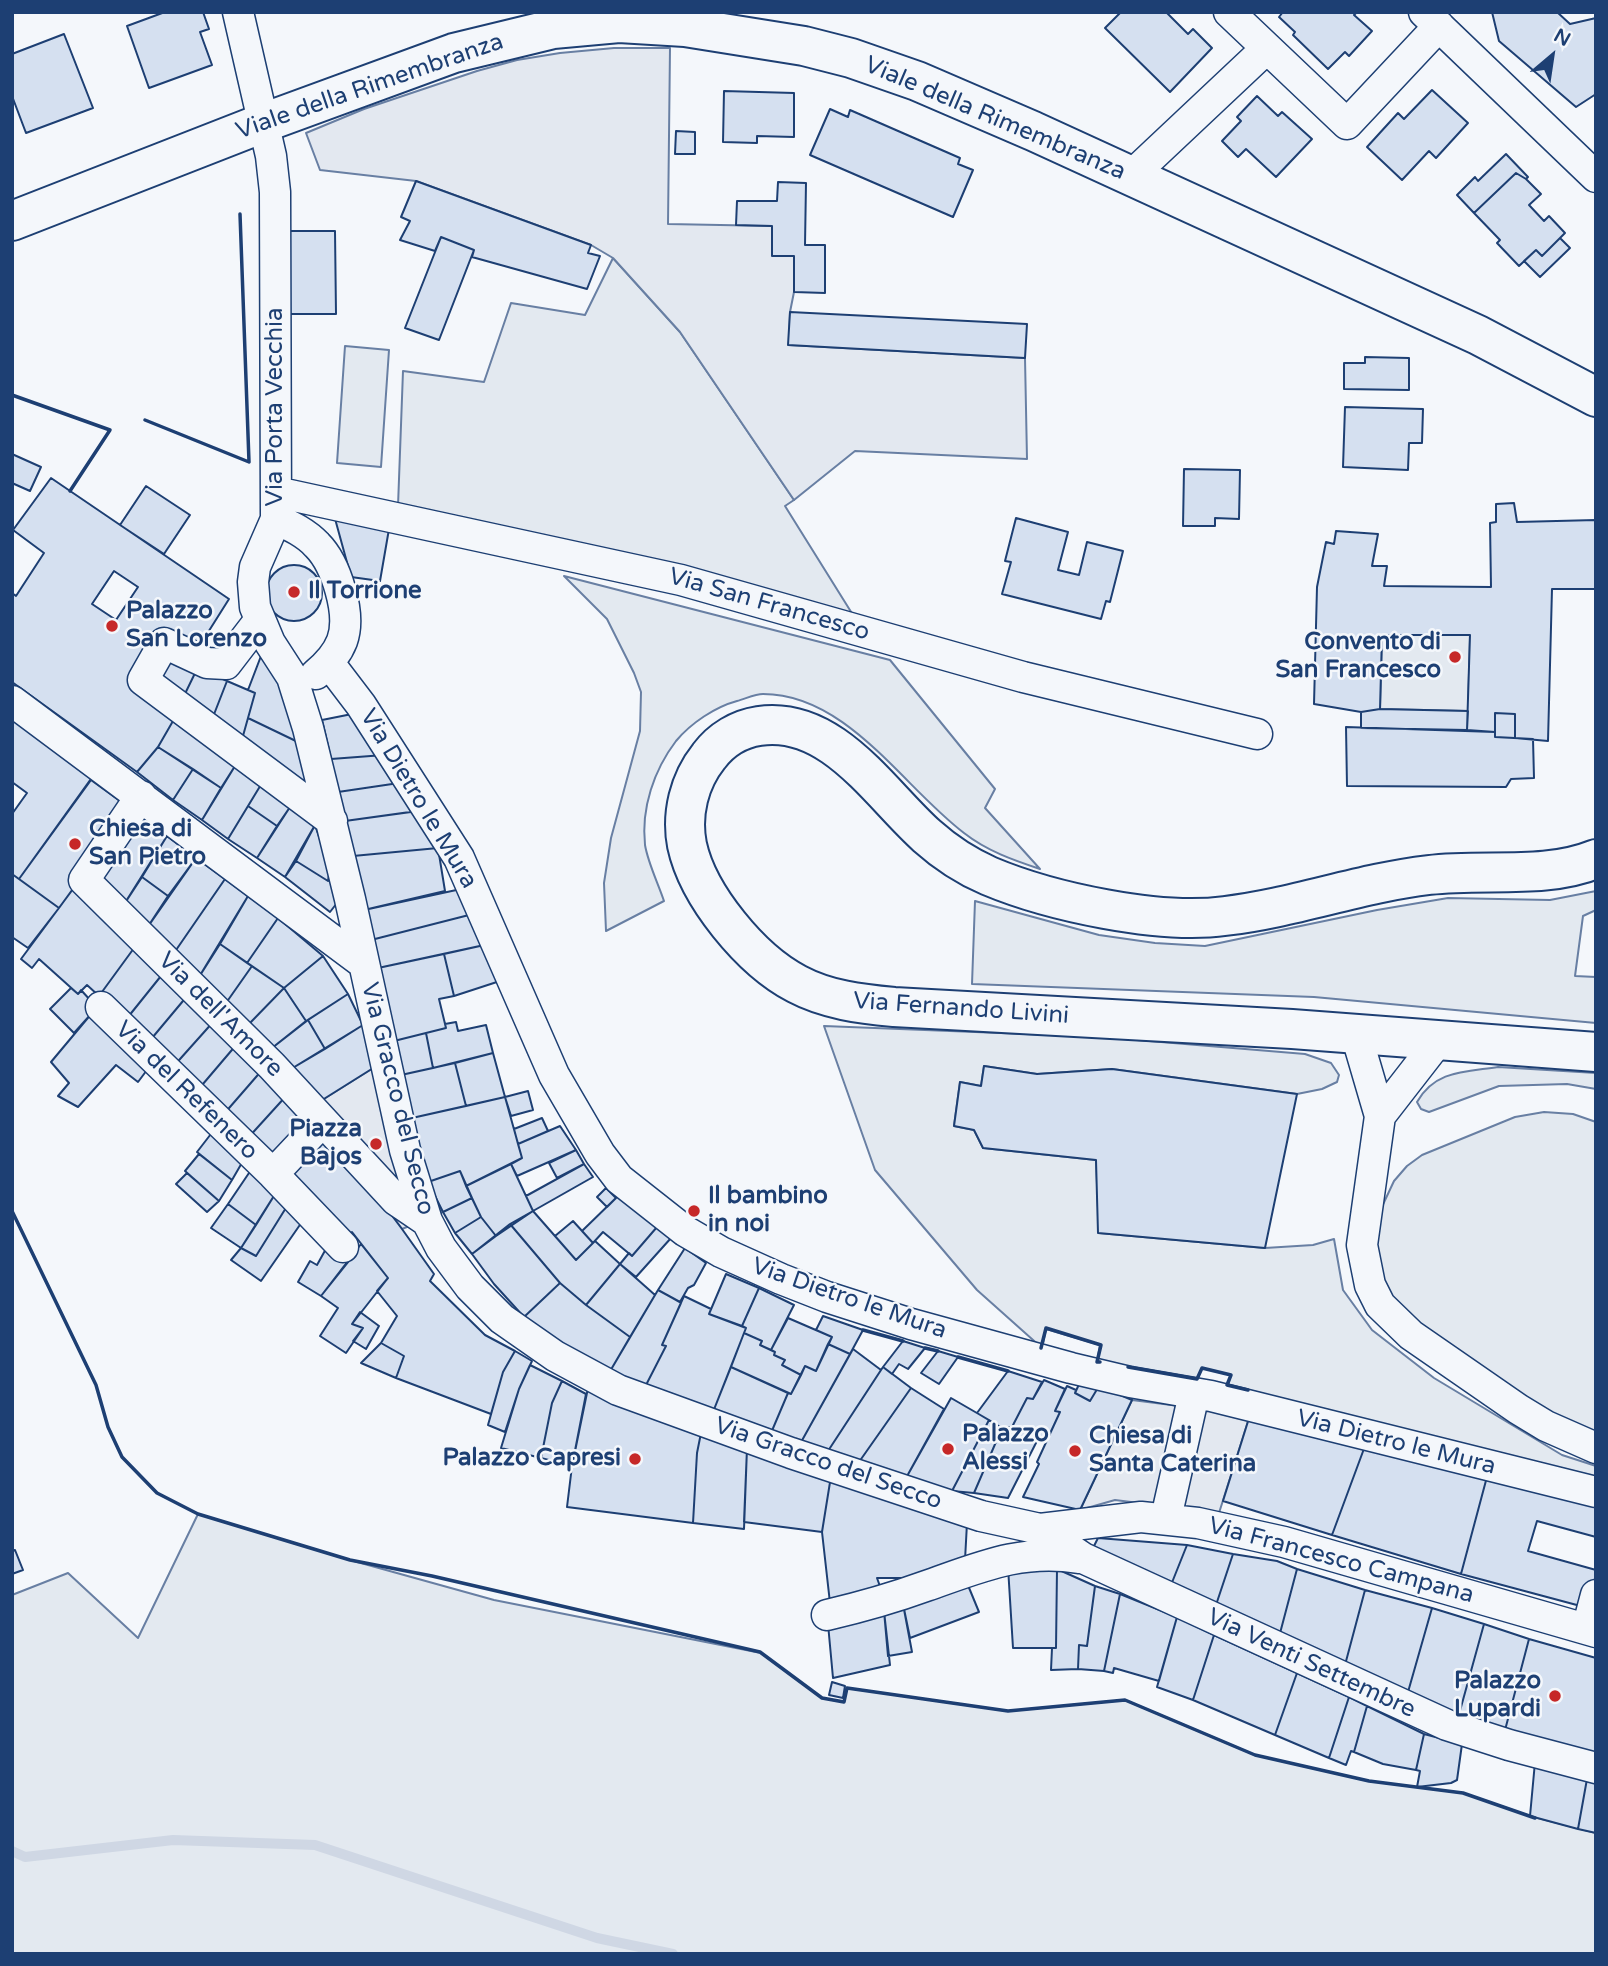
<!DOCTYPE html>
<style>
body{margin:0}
#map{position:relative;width:1608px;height:1966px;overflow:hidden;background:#f4f7fb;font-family:"Varela Round",sans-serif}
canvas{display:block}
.frame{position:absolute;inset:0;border:14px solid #1d3f73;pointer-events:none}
.north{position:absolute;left:1517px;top:21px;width:70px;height:70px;-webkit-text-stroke:5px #f4f7fb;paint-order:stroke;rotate:29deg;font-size:19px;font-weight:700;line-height:28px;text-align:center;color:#1d3f73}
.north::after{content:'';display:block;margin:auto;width:24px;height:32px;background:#1d3f73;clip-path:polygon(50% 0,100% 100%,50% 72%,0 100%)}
</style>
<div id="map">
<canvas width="1608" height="1966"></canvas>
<div class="frame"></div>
<div class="north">N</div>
</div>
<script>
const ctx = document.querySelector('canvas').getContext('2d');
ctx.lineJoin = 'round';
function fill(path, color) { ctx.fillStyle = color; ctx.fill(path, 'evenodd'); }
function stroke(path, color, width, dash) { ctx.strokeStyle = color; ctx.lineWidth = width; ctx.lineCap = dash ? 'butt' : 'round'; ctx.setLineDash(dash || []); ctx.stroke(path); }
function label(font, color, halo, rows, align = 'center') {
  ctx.font = font + ' "Varela Round",sans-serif'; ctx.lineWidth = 5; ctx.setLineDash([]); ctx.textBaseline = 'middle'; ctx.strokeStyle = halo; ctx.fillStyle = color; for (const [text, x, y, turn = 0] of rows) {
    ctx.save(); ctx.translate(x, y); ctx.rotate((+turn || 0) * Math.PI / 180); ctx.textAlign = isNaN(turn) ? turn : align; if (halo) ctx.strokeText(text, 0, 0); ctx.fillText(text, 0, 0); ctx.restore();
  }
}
const green = new Path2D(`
 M613,258L680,332L794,500L785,506L853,615L398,506L403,371L484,382L511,303L585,315Z
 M345,346L389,350L381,467L337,463Z
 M564,576L890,660L995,789L985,808L1040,869C1013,860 987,851 964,833C903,787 847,694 763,694C755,694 745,699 737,701C715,707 691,723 676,741C654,770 641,808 645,845C648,863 658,883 664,901L606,931L604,883L611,838L640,731L641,692L634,673L607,619Z
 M1382,635H1470L1468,711L1380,709Z
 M1596,891V910L1583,916L1575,976L1596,977V1023L1314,997L972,984L975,901L1099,935L1155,943L1205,946L1377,910L1448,898L1550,900Z
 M824,1026L1101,1037L1305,1054L1331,1063L1339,1075L1337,1082L1322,1089L1297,1094L1112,1069L1037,1074L984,1066L981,1086L960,1082L954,1126L974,1130L983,1148L1096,1160L1099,1233L1265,1248L1313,1245L1334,1239L1343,1290L1372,1330L1434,1378L1562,1455L1596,1466V1481L1228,1385L1231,1375L1202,1368L1197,1379L1097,1362L1100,1345L1046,1329L1042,1348L977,1290L875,1170Z
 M1498,1067L1596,1073V1089L1567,1084L1499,1086L1429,1112L1421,1109L1417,1102C1435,1070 1465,1072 1498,1067Z
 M1544,1112L1573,1114L1596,1122V1434L1530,1403L1410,1322L1381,1281L1376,1240L1379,1213L1394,1181L1407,1166L1422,1155L1515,1117Z
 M198,1514L350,1560L494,1600L761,1653L822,1698L844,1702L847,1688L1008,1711L1125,1700L1255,1755L1369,1781L1463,1793L1530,1816L1596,1833V1954H12V1595L68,1573L138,1638Z`);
fill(green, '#e3e9f0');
stroke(green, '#687fa3', 2);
const parking = new Path2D(`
 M614,48H670L668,224L772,226V255L794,256V292L790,312L789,345L1025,358L1027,459L855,451L794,500L680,332L613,258L591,245L416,181L320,170L306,133L364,109L477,71L517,60L560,53Z
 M378,1065L428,1182L443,1212L402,1229L348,1157L319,1102Z
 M1132,1400L1250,1415L1219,1513L1115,1500L1080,1510Z`);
fill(parking, '#e3e8f0');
stroke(parking, '#687fa3', 2);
stroke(new Path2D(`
 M12,1851L25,1857L173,1840L315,1845L597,1938L673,1954`), '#cfd7e4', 10);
const building = new Path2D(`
 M165,12H203L209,29L200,32L212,65L149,88L127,26Z
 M1121,12H1166L1188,34L1193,29L1212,48L1170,92L1105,28Z
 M1283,12H1357L1354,15L1372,31L1349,56L1345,52L1328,69L1293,35L1295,32L1279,17Z
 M1492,12H1557L1570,24L1596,18V94L1576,107L1499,41Z
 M64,34L93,108L26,133L12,96V54Z
 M1432,90L1468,123L1436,158L1429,151L1402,180L1367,147L1398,113L1404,119Z
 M724,91L794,93V137L757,136V143L723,142Z
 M1257,96L1278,116L1282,112L1312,139L1276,177L1246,149L1238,157L1222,141L1241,121L1237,117Z
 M830,109L848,117L850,110L960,158L958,164L973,170L953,217L810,155Z
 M676,131L695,132V154H675Z
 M1506,154L1528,177L1526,179L1516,173L1474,213L1457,195L1475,177L1478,181Z
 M1516,173L1526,179L1541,194L1529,205L1544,221L1549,216L1565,233L1542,256L1536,250L1519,266L1497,243L1500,240L1474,213Z
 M416,181L591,245L588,253L600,256L587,289L472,257L474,250L441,237L435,251L400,240L410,221L401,217Z
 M778,182L806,183L805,245H825V293L794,292V256H772V226L736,225L737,201H777Z
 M290,231H335L336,314H290Z
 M441,237L474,250L439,340L405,328Z
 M1560,238L1570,248L1540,277L1524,261L1536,250L1542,256Z
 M790,312L1027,324L1025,358L788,345Z
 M1365,357L1409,358V390L1344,389V363H1365Z
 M1345,407L1423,409L1422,443H1409L1408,470L1343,467Z
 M12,454L41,467L30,491L12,483Z
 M1184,469L1240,470L1239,519L1215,518V526H1183Z
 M51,478L229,599L195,653L164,631L131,682L173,721L158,747L137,772L12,682V593L16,596L44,553L13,530ZM114,571L138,587L116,620L92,604Z
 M146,486L190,515L164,554L120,525Z
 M1514,503L1517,522L1596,520V589H1552L1548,741L1515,738V714L1495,713V732L1467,730L1470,635H1382L1380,709L1361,712L1314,704L1317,587L1326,542L1334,544L1336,531L1378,534L1372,566H1387L1384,586L1491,587L1490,523L1496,522V504Z
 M334,515L389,529L380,581L351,577Z
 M1016,518L1068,532L1058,570L1079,575L1087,542L1123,551L1110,602L1106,601L1101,619L1002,594L1011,562L1005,561Z
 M266 593a28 28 0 1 1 56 0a28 28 0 1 1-56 0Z
 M165,652L198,667L181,702L152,676Z
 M261,656L273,665L300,743L248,718L255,693L248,690Z
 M198,667L227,681L211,722L181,702Z
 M227,681L255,693L241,743L211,722Z
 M1380,709L1468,711L1467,730L1361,728V712Z
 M357,713L384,755L331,759L322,720Z
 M1495,713L1515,714V738L1495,737Z
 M12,718L93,776L19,879L12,874V814L27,793L12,782Z
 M248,718L300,743L307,787L241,743Z
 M173,721L235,766L221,788L158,747Z
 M1346,727L1495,732V737L1533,739L1534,778L1511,779L1506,787L1347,786Z
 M158,747L193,769L173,800L137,772Z
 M384,755L399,783L338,792L331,759Z
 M235,766L262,783L228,839L202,820Z
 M193,769L221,788L202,820L173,800Z
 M91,780L131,809L59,908L19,879Z
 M262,783L290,807L277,826L248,806Z
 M399,783L411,812L345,821L338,792Z
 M248,806L277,826L257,858L228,839Z
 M290,807L315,825L285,877L257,858Z
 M133,811L167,836L123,906L92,876Z
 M417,811L438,848L353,856L345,821Z
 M315,825L330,869L328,881L296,861Z
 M167,836L196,858L168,896L142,877Z
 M438,848L445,891L364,910L353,856Z
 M196,858L225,879L174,953L147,928Z
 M296,861L328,881L330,869L337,903L330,912L285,877Z
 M12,874L59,908L28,948L12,937Z
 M142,877L168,896L147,928L123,906Z
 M225,879L248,896L199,977L174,953Z
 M76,885L137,944L99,996L87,985L78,994L39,959L32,968L21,959Z
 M461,889L469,915L371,940L364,910Z
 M248,896L278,918L247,963L220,944Z
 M469,915L489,944L378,968L371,940Z
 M278,918L323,956L284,988L247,963Z
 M137,944L165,971L124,1022L99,996Z
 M220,944L252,966L226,1003L199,977Z
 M489,944L503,980L454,996L444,954Z
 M444,954L454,996L439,999L446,1028L394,1041L378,968Z
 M323,956L348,994L306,1021L284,988Z
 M252,966L284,988L249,1024L226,1003Z
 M165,971L188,995L147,1044L124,1022Z
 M71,988L78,994L81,990L91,1001L92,1013L74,1033L50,1009Z
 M284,988L306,1021L272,1048L249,1024Z
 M348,994L363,1025L325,1049L308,1020Z
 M188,995L214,1021L172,1068L147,1044Z
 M92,1013L147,1070L138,1082L116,1065L78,1107L58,1096L69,1083L51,1062Z
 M308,1020L325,1049L291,1069L272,1048Z
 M214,1021L237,1044L197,1091L172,1068Z
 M456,1022L458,1031L486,1025L493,1053L433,1068L426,1033L446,1028L445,1024Z
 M363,1025L378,1065L319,1102L291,1069Z
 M426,1033L433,1068L401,1075L394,1041Z
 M237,1044L263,1069L223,1115L197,1091Z
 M493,1053L505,1097L466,1106L455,1063Z
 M455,1063L466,1106L412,1118L401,1075Z
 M984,1066L1037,1074L1112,1069L1297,1094L1265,1248L1098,1233L1096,1160L983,1148L974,1130L954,1126L960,1082L981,1086Z
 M263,1069L287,1095L247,1139L223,1115Z
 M528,1091L533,1110L511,1116L505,1097Z
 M287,1095L313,1123L275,1166L247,1139Z
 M505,1097L522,1158L466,1186L460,1171L428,1182L412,1118Z
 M542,1118L548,1131L518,1144L514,1129Z
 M560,1126L576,1150L517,1176L511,1164L522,1158L518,1144Z
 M214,1130L243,1161L232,1180L197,1152Z
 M320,1131L348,1157L402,1229L434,1274L430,1281L485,1335L515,1351L503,1372L491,1414L396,1378L404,1356L381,1343L397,1316L377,1291L388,1278L352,1232L343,1240L282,1171Z
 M576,1150L584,1164L557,1178L549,1163Z
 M199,1154L232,1180L219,1201L185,1171Z
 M511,1164L533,1211L496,1236L481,1217L466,1186Z
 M584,1164L593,1177L533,1211L526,1196Z
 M251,1170L277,1191L256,1225L228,1204Z
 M460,1171L472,1198L443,1212L428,1182Z
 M187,1173L219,1201L207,1212L176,1184Z
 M606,1188L616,1198L607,1207L597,1197Z
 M277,1191L289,1203L256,1256L241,1248Z
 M619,1195L657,1227L632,1256L603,1232L593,1243L582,1231Z
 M472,1198L481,1217L455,1233L443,1212Z
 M289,1203L304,1219L261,1281L231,1260L241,1248L256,1256Z
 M228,1204L256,1225L241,1248L211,1228Z
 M533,1211L576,1260L595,1241L620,1264L586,1305L560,1283L510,1224Z
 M481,1217L496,1236L472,1254L455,1233Z
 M573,1221L593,1243L576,1260L555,1236Z
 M510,1224L560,1283L524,1317L494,1284L472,1254Z
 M657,1227L671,1238L636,1277L620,1264L629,1253L632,1256Z
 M361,1244L388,1278L352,1324L363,1328L346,1353L320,1336L338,1308L321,1296Z
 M327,1247L349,1261L321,1296L298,1282L310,1261L317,1265Z
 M685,1248L706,1263L694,1285L688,1288L680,1302L658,1290Z
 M620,1264L655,1295L630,1337L586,1305Z
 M726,1274L759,1288L742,1326L709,1314Z
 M560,1283L586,1305L630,1337L609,1373L574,1356L524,1317Z
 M759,1288L794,1305L771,1350L760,1345L762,1341L744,1333L746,1328L742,1326Z
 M658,1290L681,1303L662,1345L666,1346L645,1387L609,1373Z
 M684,1296L711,1309L709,1314L746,1328L713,1412L645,1387L666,1346L662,1345Z
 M360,1312L379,1326L366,1349L353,1341L363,1328L352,1324Z
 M823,1316L863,1330L850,1354L828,1344L832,1337L816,1330Z
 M788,1318L832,1337L816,1371L805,1366L801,1375L782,1365L785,1360L774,1355L775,1352L771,1350Z
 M744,1333L762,1341L760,1345L775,1352L774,1355L785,1360L782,1365L801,1375L791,1394L731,1367Z
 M903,1341L925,1348L908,1369L899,1364L892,1374L883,1367Z
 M381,1343L404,1356L396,1378L361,1363Z
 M828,1344L850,1354L800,1444L771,1433L788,1393L791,1394L805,1366L816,1371Z
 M853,1349L881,1370L828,1451L800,1444Z
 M515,1351L532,1361L519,1389L505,1432L488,1425L503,1372Z
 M938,1351L958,1357L939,1384L921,1373Z
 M530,1365L562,1381L552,1403L541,1458L501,1448L519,1389Z
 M731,1367L788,1393L771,1433L713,1412Z
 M883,1367L911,1388L859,1462L828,1451Z
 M1008,1371L1042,1382L1033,1399L1027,1398L1012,1427L1002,1428L977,1413Z
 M1044,1380L1065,1389L1055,1411L1060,1412L1047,1440L1039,1437L1008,1498L974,1493L1002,1428L1012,1427L1027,1398L1033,1399Z
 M1081,1380L1099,1386L1090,1401L1075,1393Z
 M562,1381L586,1394L572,1466L541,1458L552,1403Z
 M1067,1386L1076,1390L1075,1393L1090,1401L1099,1386L1132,1400L1080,1510L1023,1497L1039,1464L1037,1462L1060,1412L1055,1411Z
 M588,1388L701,1433L697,1453L693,1523L567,1507L572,1466Z
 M911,1388L944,1409L906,1478L859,1462Z
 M951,1398L989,1420L952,1491L906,1478Z
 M1250,1415L1365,1446L1332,1535L1223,1501Z
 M989,1420L1002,1428L974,1493L952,1491Z
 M701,1433L747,1448L744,1529L693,1523L697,1453Z
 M1365,1446L1488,1473L1461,1574L1332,1535Z
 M747,1448L831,1476L822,1532L744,1522Z
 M1488,1473L1596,1502V1537L1537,1521L1528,1551L1596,1570V1580L1588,1608L1461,1574Z
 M831,1476L967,1523L965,1560L908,1578H877L882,1592L830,1603L822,1532Z
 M1098,1538L1187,1545L1171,1585L1093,1548Z
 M1187,1545L1233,1554L1216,1605L1171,1585Z
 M15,1550L23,1570L12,1574V1551Z
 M1233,1554L1277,1561L1297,1569L1279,1637L1216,1605Z
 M1008,1567L1057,1569L1056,1648H1013Z
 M1057,1569L1095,1586L1087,1646L1079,1645L1078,1669L1051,1670L1052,1648H1056Z
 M1297,1569L1365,1590L1345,1665L1279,1637Z
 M965,1578L979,1612L910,1638L903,1604Z
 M1095,1586L1120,1594L1104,1671L1078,1669L1079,1645L1087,1646Z
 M1365,1590L1432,1608L1408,1692L1345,1665Z
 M1120,1594L1177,1617L1159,1681L1114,1668L1113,1673L1104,1671Z
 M903,1604L912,1652L888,1656L884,1611Z
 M1432,1608L1484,1624L1458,1718L1408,1692Z
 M884,1611L890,1665L833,1678L828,1624Z
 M1177,1617L1214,1635L1193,1700L1157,1687Z
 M1484,1624L1529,1639L1504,1734L1458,1718Z
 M1214,1635L1297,1673L1275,1735L1193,1700Z
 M1529,1639L1596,1658V1758L1504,1734Z
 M1297,1673L1349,1697L1329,1758L1275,1735Z
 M832,1682L845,1686L843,1698L829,1695Z
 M1349,1697L1367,1706L1354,1752L1351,1751L1346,1765L1329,1758Z
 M1367,1706L1424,1734L1416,1770L1383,1764L1354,1752Z
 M1424,1734L1462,1744L1457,1780L1451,1783L1417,1787L1420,1771L1416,1770Z
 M1535,1762L1587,1779L1578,1829L1530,1816Z
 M1587,1779L1596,1782V1833L1578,1829Z`);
fill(building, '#d5e0f0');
stroke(building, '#1d3f73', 2);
const street = new Path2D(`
 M238,12L271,156L275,192L276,519L255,567L253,582L255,607L270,643L292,677L308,728L350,899L405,1150L427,1221L441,1248L470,1287L502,1319L555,1356L618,1390L791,1453L981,1516L1040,1529L1141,1517L1198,1523L1284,1542L1596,1632
 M1229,12L1347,124L1439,26
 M1424,12L1596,177
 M1131,176L1267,48
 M276,492L681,580L1023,677L1257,734
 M276,519C291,526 306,533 317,545C336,564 352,614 342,641C337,654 327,665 316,674
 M259,621L226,664L207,663L164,643L143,680L332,821
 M329,663L361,705L459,858L554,1075L600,1154L619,1179L685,1231L721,1252L781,1279L827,1297L911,1324L1071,1368L1130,1382L1211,1396L1596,1492
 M12,701L363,963
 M141,796L84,880L272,1066L396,1200L427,1221
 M101,1007L273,1174L343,1247
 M1356,1034L1380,1116L1362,1245L1370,1285L1380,1305L1411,1335L1518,1409L1546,1426L1596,1448
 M1380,1116L1439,1040
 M273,1174L323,1121
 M1166,1518L1194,1394
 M1040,1529L1083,1558L1447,1725L1509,1745L1596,1768
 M827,1615C861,1607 893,1598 926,1586C978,1568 1022,1548 1079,1558
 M1587,1629L1596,1595`);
const primary = new Path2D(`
 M12,221L263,123L454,53L553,29L619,23L685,27L804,46L851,58L917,81L1033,131L1478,335L1596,397
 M1596,859C1544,880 1484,868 1429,875C1360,883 1294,908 1225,916C1159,925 1051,902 989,876C966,866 946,853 927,836C880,794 832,715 759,726C739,729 721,740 709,756C689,781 681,814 687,845C698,896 751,960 797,984C827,1000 861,1004 894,1007L1292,1029L1596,1052`);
stroke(street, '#1d3f73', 33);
stroke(primary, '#1d3f73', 42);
stroke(street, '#f4f7fb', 30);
stroke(primary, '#f4f7fb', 38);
stroke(new Path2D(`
 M12,395L110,430L70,491
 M145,420L249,462L240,214
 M12,1211L96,1385L108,1427L122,1457L157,1493L198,1514L350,1560L432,1576L760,1652L822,1698L844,1702L847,1688L1008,1711L1125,1700L1255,1755L1369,1781L1463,1793L1535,1818
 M863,1330L903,1341
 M925,1348L938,1351
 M1041,1348L1046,1328L1101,1345L1097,1362H1100
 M958,1357L1008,1371
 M1128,1367L1197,1379L1202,1368L1231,1375L1227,1385L1248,1390`), '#1d3f73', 3.5);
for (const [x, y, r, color] of [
 [294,592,7,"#c62828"],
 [112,626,7,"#c62828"],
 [1455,657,7,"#c62828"],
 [75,844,7,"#c62828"],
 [376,1144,7,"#c62828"],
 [694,1211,7,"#c62828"],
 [948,1449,7,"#c62828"],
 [1075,1451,7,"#c62828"],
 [635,1459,7,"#c62828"],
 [1555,1696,7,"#c62828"]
]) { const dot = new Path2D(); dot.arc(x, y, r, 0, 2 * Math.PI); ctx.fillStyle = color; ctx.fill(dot); stroke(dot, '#f4f7fb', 2.5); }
label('24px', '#1d3f73', '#f4f7fb', [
 ["Viale della Rimembranza",370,87,-19],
 ["Viale della Rimembranza",995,119,23],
 ["Via Porta Vecchia",276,407,-90],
 ["Via San Francesco",769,605,16],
 ["Via Dietro le Mura",418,799,59],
 ["Via Fernando Livini",961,1009,4],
 ["Via dell'Amore",220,1015,45],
 ["Via del Refenero",186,1091,44],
 ["Via Gracco del Secco",397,1099,76],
 ["Via Dietro le Mura",849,1299,19],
 ["Via Dietro le Mura",1396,1443,14],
 ["Via Gracco del Secco",828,1464,19],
 ["Via Francesco Campana",1341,1561,15],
 ["Via Venti Settembre",1311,1664,25]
]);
label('bold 24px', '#1d3f73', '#f4f7fb', [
 ["Il Torrione",308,592],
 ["Palazzo",126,612],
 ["San Lorenzo",126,640],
 ["Convento di",1441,643,"right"],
 ["San Francesco",1441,671,"right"],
 ["Chiesa di",89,830],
 ["San Pietro",89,858],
 ["Piazza",362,1130,"right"],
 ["Bajos",362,1158,"right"],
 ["Il bambino",708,1197],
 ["in noi",708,1225],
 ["Palazzo",962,1435],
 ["Alessi",962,1463],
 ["Chiesa di",1089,1437],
 ["Santa Caterina",1089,1465],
 ["Palazzo Capresi",621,1459,"right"],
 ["Palazzo",1541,1682,"right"],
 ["Lupardi",1541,1710,"right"]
], 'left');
</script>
